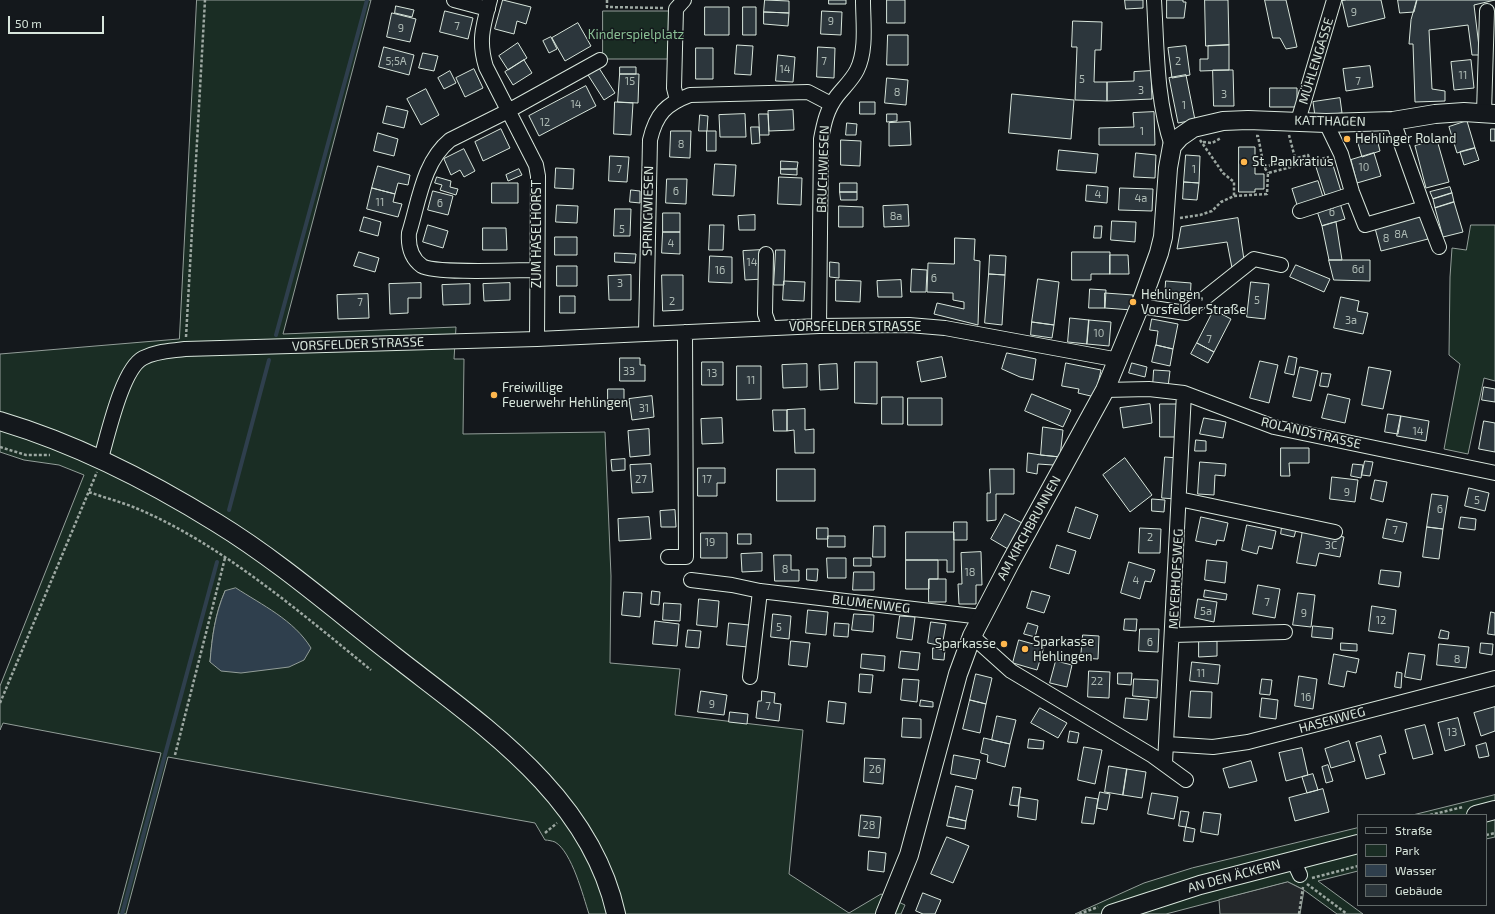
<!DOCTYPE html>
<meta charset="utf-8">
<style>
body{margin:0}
#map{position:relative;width:1495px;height:914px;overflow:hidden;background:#14181c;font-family:"Exo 2",sans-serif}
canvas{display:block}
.legend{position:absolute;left:1357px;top:814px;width:130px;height:92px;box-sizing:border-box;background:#14181c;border:1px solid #626a69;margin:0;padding:5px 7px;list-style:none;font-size:12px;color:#d8e6dc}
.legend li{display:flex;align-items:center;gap:8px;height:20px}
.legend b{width:20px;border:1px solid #626a69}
.scale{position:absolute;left:8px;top:16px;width:96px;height:18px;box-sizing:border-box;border:2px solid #d8e6dc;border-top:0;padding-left:5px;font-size:12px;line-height:14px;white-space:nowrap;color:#d8e6dc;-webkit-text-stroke:3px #14181c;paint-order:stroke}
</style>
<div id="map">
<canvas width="1495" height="914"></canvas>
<ul class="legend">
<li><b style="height:5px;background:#14181c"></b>Straße</li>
<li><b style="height:11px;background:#1a2d24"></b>Park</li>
<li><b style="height:11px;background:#2f3f4d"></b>Wasser</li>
<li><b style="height:11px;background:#2c363c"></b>Gebäude</li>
</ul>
<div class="scale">50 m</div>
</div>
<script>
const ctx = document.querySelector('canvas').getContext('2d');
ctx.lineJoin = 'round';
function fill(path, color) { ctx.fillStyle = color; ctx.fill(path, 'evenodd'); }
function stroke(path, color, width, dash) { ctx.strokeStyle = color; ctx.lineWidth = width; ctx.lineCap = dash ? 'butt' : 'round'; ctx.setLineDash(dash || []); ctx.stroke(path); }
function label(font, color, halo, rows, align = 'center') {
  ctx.font = font + ' "Exo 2",sans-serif'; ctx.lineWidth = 3; ctx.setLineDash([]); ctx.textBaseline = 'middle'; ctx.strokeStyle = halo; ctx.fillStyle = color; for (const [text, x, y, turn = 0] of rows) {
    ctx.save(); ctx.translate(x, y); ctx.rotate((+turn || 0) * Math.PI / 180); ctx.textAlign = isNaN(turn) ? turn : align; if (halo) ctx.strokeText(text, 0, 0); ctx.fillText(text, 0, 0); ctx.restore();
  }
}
const green = new Path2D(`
 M197,0H371L283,334L456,327L454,359H464L463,434L605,432L611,576L610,663L680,669L675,715L803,730L789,874L849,913L881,894L905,905L901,914H589C583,896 572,852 555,842C552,841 548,840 545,840L535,823L168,757L126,914H118L161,753L3,723L0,730V686L84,475L59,465L24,460L0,452V354L179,339ZM225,591L210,662C212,637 215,614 225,591Z
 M603,11H670L669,59H603Z
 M1471,225H1495V381L1484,378L1468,454L1444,449L1460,364L1449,355L1450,277L1452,248L1466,250Z
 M1495,795V837L1486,839V815H1413Z
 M1358,828V871L1318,881L1363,914H1337L1304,890L1288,882L1166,914H1075L1144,883L1192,868Z`);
fill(green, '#1a2d24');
stroke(green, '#939e99', 1);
const parking = new Path2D(`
 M1288,882L1304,890L1300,914H1220L1219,900Z`);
fill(parking, '#24282b');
stroke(parking, '#939e99', 1);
const water = new Path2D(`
 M236,588C262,605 294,620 311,648L304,660L289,667L241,673L221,671L210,662C212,637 215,614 225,591Z`);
fill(water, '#2f3f4d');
stroke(water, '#939e99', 1);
stroke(new Path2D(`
 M276,335L367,0
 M229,510L269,360
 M122,914L217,562`), '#2f3f4d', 4);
const building = new Path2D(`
 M503,0L531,7L526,24L517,21L514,34L495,29Z
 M765,0L789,1V13L764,12Z
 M829,0H846V4H829Z
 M887,0H905V23H887Z
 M1125,0H1143V8L1126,9Z
 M1167,0H1183V2H1186L1184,18H1167Z
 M1205,0H1228L1229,45L1206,46Z
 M1265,0H1286L1297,47L1286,49L1280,38H1273Z
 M1347,0H1381L1385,18L1348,27L1342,1Z
 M1398,0H1417L1414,12L1400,13Z
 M1417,0H1495L1474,5L1480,55H1472L1468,25L1429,30L1432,89L1445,91V101L1415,102L1413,44H1409L1411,20Z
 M396,6L414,10L412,17L395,13Z
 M705,7H729V35H705Z
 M743,7H756V35H743Z
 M445,11L473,18L468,39L440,32Z
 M822,11L842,12L841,35L821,34Z
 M764,12L789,13L788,26L764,24Z
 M392,13L416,19L410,42L387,37Z
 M1073,21L1102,22L1101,50H1095L1094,82H1107V101L1075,100L1077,47H1072Z
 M578,23L591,46L565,61L552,38Z
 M888,35H908V65H887Z
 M551,37L557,49L549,53L543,41Z
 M518,43L527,58L508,70L499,56Z
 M737,45L753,46L751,75L735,74Z
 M1229,45V70L1200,71V59H1208V46Z
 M1186,46L1190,75L1172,78L1168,48Z
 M384,47L414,55L409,75L379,67Z
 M818,47L835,48L834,78L817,77Z
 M696,48H713V79H696Z
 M423,53L438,56L434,71L419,68Z
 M778,55L795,57L793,82L776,81Z
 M524,60L532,73L513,85L505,72Z
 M1471,60L1474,88L1454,90L1451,62Z
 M1370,66L1373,87L1346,91L1343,69Z
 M620,67H636V74H620Z
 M599,68L615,93L604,100L588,75Z
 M474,69L483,88L465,97L456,78Z
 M1213,70H1233L1234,106H1214Z
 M450,71L456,83L444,89L438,78Z
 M1151,71L1152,99L1107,101V82L1134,81V72Z
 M620,74H639L638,103L618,102Z
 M1186,75L1195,120L1178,123L1169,78Z
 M887,78L908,80L906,105L885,103Z
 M586,86L596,106L539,136L529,116Z
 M1270,88H1297V107H1270Z
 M426,89L439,115L421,125L407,99Z
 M1012,94L1074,100L1071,139L1009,133Z
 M1340,98L1342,113L1315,116L1313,102Z
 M615,102L633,103L631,135L614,134Z
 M860,102H875V114H860Z
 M387,106L408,111L404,128L383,123Z
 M793,110L794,130L769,131L768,111Z
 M1154,112L1155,145H1099V128L1134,127L1133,113Z
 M745,114L746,137H720L719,115Z
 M759,114H768L769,135H760Z
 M887,114H897V121L887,122Z
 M700,115L708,116L707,131H699Z
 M1467,121L1475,148L1457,153L1449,127Z
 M910,122L911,145L889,146V123Z
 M847,123L857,124L856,135H846Z
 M751,127H759L760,143L752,144Z
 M501,129L510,148L483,161L475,142Z
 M1491,129H1495V141H1491Z
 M671,131H691L690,158L670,157Z
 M707,131H716V151H707Z
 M378,133L398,139L394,156L374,151Z
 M1376,135L1380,151L1362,157L1357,140Z
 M841,140L861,141L860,166L841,165Z
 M1437,140L1449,182L1426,188L1415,146Z
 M1239,147H1255V174H1264V189H1255V192H1239Z
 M1475,148L1479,160L1464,165L1460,152Z
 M464,149L475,171L464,177L460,170L451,175L444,159Z
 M1059,150L1098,154L1096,173L1057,170Z
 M1136,153L1156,155L1155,178L1134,177Z
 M1374,153L1381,176L1357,183L1351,160Z
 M1186,155L1200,156L1199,183L1184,182Z
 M610,156L629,157L627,182L609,181Z
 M781,161L798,162L797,169H781Z
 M1332,162L1341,191L1325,195L1316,167Z
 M715,164L736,165L734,196L713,195Z
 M378,166L410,175L408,185L398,183L395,194L372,188Z
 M556,168L574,169L573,189L555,188Z
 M519,169L522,175L508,181L506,175Z
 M781,169H797V175L781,174Z
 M437,177L451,181L450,187L458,189L456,195L440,190L442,185L435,183Z
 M779,177L802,178L801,205L778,204Z
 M667,179H687L686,204L666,203Z
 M1318,181L1324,200L1298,208L1292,189Z
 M1184,182L1199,183L1197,200L1183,199Z
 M492,183H518V203H492Z
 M840,183H857V192H840Z
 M1087,185L1108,187L1107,203L1086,201Z
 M1450,187L1452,193L1433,199L1430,192Z
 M372,188L395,194L393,202L402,204L398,217L367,209Z
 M1120,188L1153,189L1152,211L1119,210Z
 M631,190L640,191V203L630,202Z
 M433,191L453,196L448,215L428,210Z
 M840,192H857V200H841Z
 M1452,193L1454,202L1435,208L1433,199Z
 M1339,200L1345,219L1322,226L1316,208Z
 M1454,202L1463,232L1443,237L1435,208Z
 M557,205L578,206L577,223L556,222Z
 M908,205L909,226L884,227L883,206Z
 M839,206L863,207V227H839Z
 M615,209H631L630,236H614Z
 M663,213H680V232H663Z
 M755,215V230H739L738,216Z
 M1422,215L1428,239L1381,251L1375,228Z
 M364,217L381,222L378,236L360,231Z
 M1238,218L1244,260L1232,268L1227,242L1177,249L1181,227Z
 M1112,221L1136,222L1135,242L1111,240Z
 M1336,222L1342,260H1329L1322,226Z
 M428,225L448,231L443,248L423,242Z
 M710,225H724L723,250H709Z
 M1095,226H1102L1101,238H1094Z
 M483,228H506L507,250H483Z
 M663,232H680V254L662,253Z
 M555,237H577V255H555Z
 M955,238L975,239L974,260L980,261L978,325L934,314L937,303L964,309V302L953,300V293L927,292L928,263L954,264Z
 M762,250L764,279L745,280L743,251Z
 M776,250H785L784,285H774Z
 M359,252L379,258L375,272L354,266Z
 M1072,252H1110V274H1091V280H1072Z
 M615,253L636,254L635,263L615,262Z
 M990,255L1006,256L1005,275L989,274Z
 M1110,255H1128L1129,274H1110Z
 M710,256L732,257V283L709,282Z
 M1329,260H1370V281L1334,280Z
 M830,262L839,263V278L830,277Z
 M1296,265L1330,279L1324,292L1290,277Z
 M557,266H577V286H557Z
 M912,269L927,270L926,292H911Z
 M989,274L1005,275L1002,325L985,323Z
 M631,275V300H609L608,276Z
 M662,275H683V310L663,311Z
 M1038,279L1059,282L1054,325L1032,322Z
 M836,280L861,281L860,302L836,301Z
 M901,280L902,297H878L877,281Z
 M784,281L805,282L804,301L783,300Z
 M1166,281L1191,283L1190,301L1165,298Z
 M1251,282L1269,284L1265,319L1247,317Z
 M421,283V298H408V313L390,314L389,284Z
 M510,283V300L484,301L483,284Z
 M470,284V304L443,305L442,285Z
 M1090,289L1106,290L1105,308H1089Z
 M1105,293L1133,295L1132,310L1105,308Z
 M368,294L369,318L338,319L337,295Z
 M560,296H575V313H560Z
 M1341,297L1359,301L1357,311L1368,313L1363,334L1334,328Z
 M1214,310L1231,319L1214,352L1197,343Z
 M1070,318L1089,320L1087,344L1068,342Z
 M1152,319L1178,324L1173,349L1156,345L1158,331L1150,330Z
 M1089,320L1111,322L1109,346L1087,344Z
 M1032,322L1054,325L1052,338L1031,335Z
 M1197,343L1214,352L1208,363L1191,354Z
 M1156,345L1173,349L1170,366L1152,362Z
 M1007,353L1036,359L1033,380L1020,377L1002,369Z
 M1289,356L1297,358L1294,375L1285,373Z
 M942,357L946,377L921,382L917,362Z
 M620,358H640V365H645V381H620Z
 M1260,361L1278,365L1269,403L1250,398Z
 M702,362H723V385H702Z
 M855,362H877V404L855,403Z
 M1066,363L1101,370L1095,397L1078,393L1079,389L1062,386Z
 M1132,363L1147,367L1145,377L1129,373Z
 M807,364V387L783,388L782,365Z
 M837,364L838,389L820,390L819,365Z
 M737,366H761V399L737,400Z
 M1300,367L1318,371L1311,401L1293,397Z
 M1369,367L1391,371L1383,409L1362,405Z
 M1154,370L1170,371L1168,387L1153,386Z
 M1322,373L1331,374L1328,387L1320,386Z
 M1484,387L1495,389V402L1482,400Z
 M608,389H624V405H608Z
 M1032,394L1071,410L1063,427L1025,411Z
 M1328,394L1350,399L1345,423L1322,418Z
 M652,396L654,417L632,420L629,399Z
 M882,397H903V424H882Z
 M908,398H942V425H908Z
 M1150,404L1152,423L1123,428L1120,408Z
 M1160,404H1180V437H1160Z
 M805,409V430L814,429V453H795L794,430L787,431V410Z
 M773,410H787V431H774Z
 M1388,414L1401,416L1398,434L1385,432Z
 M1401,416L1429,421L1426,441L1397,436Z
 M722,418L723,443L702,444L701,419Z
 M1204,418L1226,422L1223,438L1200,434Z
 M1484,421L1495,423V452L1479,449Z
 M1043,427L1063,430L1060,457L1041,455Z
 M649,429L650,455L630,457L628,431Z
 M1196,440L1206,441V451H1195Z
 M1281,448H1309V463H1289L1290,476H1281Z
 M1028,453L1041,455L1060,457L1053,465L1038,464L1037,474L1027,472Z
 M1165,457L1178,458L1176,499L1162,498Z
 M1125,458L1152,495L1130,512L1103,475Z
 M625,459V470L612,471L611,460Z
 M1365,461L1373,462L1370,476L1362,475Z
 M1200,462L1226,464L1225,476L1215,475L1214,495L1198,494Z
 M651,464L653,492L632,493L630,465Z
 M1353,464L1363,465L1361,478L1351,476Z
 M698,468H725V483H717V496H698Z
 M777,469H815V501H777Z
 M990,469H1014V494H996V520L987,521V493H990Z
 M1332,477L1358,480L1355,502L1330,499Z
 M1375,480L1387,482L1383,502L1371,499Z
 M1469,488L1489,493L1485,511L1465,506Z
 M1432,494L1448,496L1443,529L1427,527Z
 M1152,499L1165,500L1164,512L1152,511Z
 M1076,507L1098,515L1090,539L1068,532Z
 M675,510L676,527H661L660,511Z
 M1005,514L1022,523L1008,549L991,539Z
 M649,517L651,539L619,541L618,519Z
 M1201,517L1228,523L1224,541L1217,540L1216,545L1196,541Z
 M1461,517L1476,519L1475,530L1459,528Z
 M1387,519L1407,523L1403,542L1383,538Z
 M954,522H967V540H954Z
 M1247,525L1276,531L1272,549L1259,546L1257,554L1242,550Z
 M874,526H885V557H873Z
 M1282,527L1296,530L1294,537L1281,534Z
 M1427,527L1443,529L1439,559L1423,557Z
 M817,528H828V539H817Z
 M1140,528L1161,529L1160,553H1139Z
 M1303,530L1344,537L1340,557L1319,553L1316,566L1297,563Z
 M906,532H954V572H947V560H906Z
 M701,533H727V558H701Z
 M738,534H751V544H738Z
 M828,536H845V547H828Z
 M1057,545L1076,551L1069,574L1050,568Z
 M981,552L982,585H976V604H959L958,584H962L961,553Z
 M762,553V571L742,572L741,554Z
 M774,555H791V570H799V581H775Z
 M827,558H846V578H828Z
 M854,558H871V566H854Z
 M906,560H938V579H929V589H906Z
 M1207,560L1227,562L1225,583L1205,580Z
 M1129,562L1155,570L1151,582L1145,581L1140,599L1121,593Z
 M807,569H818L817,581L807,580Z
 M1381,570L1401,572L1399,587L1379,584Z
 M854,572H874V590H853Z
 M929,579H946V602H929Z
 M1258,585L1280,589L1275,618L1253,614Z
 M1205,590L1227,594L1226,600L1204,597Z
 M652,591L660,592L659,605L651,604Z
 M1032,591L1050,596L1044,613L1027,608Z
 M624,592L642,593L640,617L622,615Z
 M1298,593L1315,595L1311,627L1293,625Z
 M699,599L719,601L717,627L697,625Z
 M1198,599L1217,602L1214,622L1195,618Z
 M664,603L681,604L680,621L663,620Z
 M1372,606L1396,610L1393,634L1369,631Z
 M808,610L828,612L826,635L806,633Z
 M1491,612L1495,613V635L1488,634Z
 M773,614L791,616L789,639L771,637Z
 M854,614L874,615L873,632L852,630Z
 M900,616L915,617L912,640L897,638Z
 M1125,619H1137L1136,631L1124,630Z
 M655,621L679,624L677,646L653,644Z
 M931,622L946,624L942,646L928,643Z
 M729,623L749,625L748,647L727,645Z
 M835,623L849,624L848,637L834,636Z
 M1028,623L1038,626L1035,637L1024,634Z
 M1313,626L1333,628L1332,639L1312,637Z
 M1140,629H1159L1158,652L1139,651Z
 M688,630L701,631L699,648L686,647Z
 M1441,630L1449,632L1448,639L1439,638Z
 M1083,635L1099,636L1098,659L1081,658Z
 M1019,640L1044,647L1037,670L1013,663Z
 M791,641L810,643L807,667L789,665Z
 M1199,641H1217V656L1199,657Z
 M1341,643L1357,644V651L1341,650Z
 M1481,643L1493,644L1492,655L1480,653Z
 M1439,644L1469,647L1466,668L1437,665Z
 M933,648L945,650L944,660L933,659Z
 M901,651L920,653L918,670L899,668Z
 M1409,653L1425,655L1421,680L1405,677Z
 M862,654L885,656L884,671L861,668Z
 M1334,654L1359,659L1356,673L1347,671L1344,687L1329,684Z
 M1056,661L1072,665L1067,687L1050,683Z
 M1192,662L1220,665L1218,684L1190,681Z
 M1089,671L1110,672L1109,698L1088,697Z
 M1397,672L1402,673L1401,688L1395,687Z
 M1118,673H1132L1131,685L1118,684Z
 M860,674L873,675L871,693L859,692Z
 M976,674L992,678L986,704L970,700Z
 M1299,676L1317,679L1313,709L1295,706Z
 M903,679L919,680L917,702L901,700Z
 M1134,679L1158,680L1157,698L1133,696Z
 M1262,679L1272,680L1270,695L1260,694Z
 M701,691L727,695L724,715L698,712Z
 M762,691L775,693L774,703L781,704L779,721L756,718L758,701H761Z
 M1191,691L1212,692L1211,718L1189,717Z
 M1126,698L1149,700L1147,720L1124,718Z
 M1262,698L1278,700L1276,719L1260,717Z
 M921,700L933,702V707L920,706Z
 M970,700L986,704L980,733L963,729Z
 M829,701L846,703L844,724L827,722Z
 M1495,707V731L1481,736L1474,713Z
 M1040,708L1067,723L1058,738L1031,723Z
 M730,712L748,714L747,724L729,722Z
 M997,716L1016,720L1010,744L992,740Z
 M903,718L921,719V738L902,737Z
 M1458,718L1465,745L1445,751L1438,723Z
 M1425,725L1433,754L1413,759L1405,730Z
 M1070,731L1079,733L1077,743L1068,742Z
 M1381,736L1386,753L1379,755L1385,774L1366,779L1356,743Z
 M984,738L1010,744L1005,767L987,762L988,755L981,753Z
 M1029,739L1044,741L1043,749L1028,748Z
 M1349,741L1355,761L1331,768L1325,749Z
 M1486,743L1489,756L1479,758L1476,746Z
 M1084,747L1102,750L1095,784L1078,780Z
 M1302,748L1308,775L1286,781L1279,753Z
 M954,755L980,760L976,779L951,774Z
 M865,758L885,759L883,784L864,782Z
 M1251,761L1257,781L1229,788L1223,769Z
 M1328,765L1333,781L1326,783L1322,767Z
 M1109,766L1127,769L1123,795L1105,792Z
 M1127,769L1146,772L1142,798L1123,795Z
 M1313,774L1318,790L1307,793L1302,777Z
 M956,786L973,790L966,821L949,817Z
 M1013,787L1021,788L1018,806L1010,805Z
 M1323,789L1329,812L1295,821L1289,798Z
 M1100,792L1110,794L1107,810L1097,808Z
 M1152,793L1178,797L1174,819L1148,814Z
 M1020,797L1038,800L1036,820L1018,817Z
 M1086,797L1098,799L1094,824L1082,823Z
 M1181,811L1189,812L1186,827L1179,826Z
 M1204,812L1221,814L1218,835L1201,832Z
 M861,815L881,817L879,838L859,836Z
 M949,817L966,821L965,829L947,826Z
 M1186,827L1195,829L1193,842L1184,841Z
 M947,837L969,846L953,883L931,874Z
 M869,851L886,853L884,872L868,870Z
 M923,893L941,900L935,914H923L916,911Z`);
fill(building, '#2c363c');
stroke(building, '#d8e6dc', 1);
const minor = new Path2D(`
 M454,0L488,9
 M490,0C483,26 478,41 486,67L536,165L538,176L537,339
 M1154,0C1157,49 1156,99 1172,146
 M677,100L674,88L676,9L684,0
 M1484,113L1487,11
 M1298,121L1334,0
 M1393,121L1424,208L1439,247
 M1326,123L1341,154L1352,192L1365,225L1424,208
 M1300,211L1352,194
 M766,254L765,314L770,328
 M537,270C517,270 436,274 422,266C411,258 408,246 409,233C419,201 423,162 450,140L508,111L600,60
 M1140,306L1186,313L1254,259L1281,265
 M819,326L821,139C824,123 827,109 837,96C844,87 852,80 857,70C867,50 863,22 863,0
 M646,333L650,140C656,114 666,104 690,95L808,92L831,104
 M1105,390L1149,389L1184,393L1274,427L1495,473
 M101,458C108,435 122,369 143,358C156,351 171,351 185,349L537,339L819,326L909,325L945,328L1119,360
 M1179,499L1335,532
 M668,557H686L685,332
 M691,580L732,585L760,591L982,617
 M1173,635L1285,632
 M972,636L1011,671L1153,756L1186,780
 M750,677L760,591
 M1167,744L1213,747L1248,742L1495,678
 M1165,763L1184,393
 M1293,860L1300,875`);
const major = new Path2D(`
 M0,421C77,444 148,480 217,523C279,561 335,610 393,655C482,725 590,795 616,914
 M1476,815L1495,810
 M885,914L909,855L958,674L972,636L1010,563L1105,390L1141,303L1159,253L1163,237L1168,168L1172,146L1180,137L1193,128L1223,121L1248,120L1326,123L1393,121L1435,114L1464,112L1495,114
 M1111,914L1200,885L1358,844`);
stroke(minor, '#d8e6dc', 16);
stroke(major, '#d8e6dc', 20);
stroke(new Path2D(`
 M607,0V7L664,8
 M1289,135L1295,158
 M1256,136H1258L1264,167L1268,173
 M1200,140L1223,173L1234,182V196
 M1203,142L1212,143L1221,138
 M1264,167L1308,155L1310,161
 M1180,218L1200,215L1212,211L1221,202L1234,196L1267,194L1268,173L1329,157
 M186,337L205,0
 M0,447L26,455H50
 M89,492C105,498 122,502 138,509C221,544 301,613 371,670
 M0,703L97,472
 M175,755L225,558
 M1430,815L1463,807
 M545,833L557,823
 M1486,835L1495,833
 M1312,878L1358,866
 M1307,884L1347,914
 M1079,914L1098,907
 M1299,914L1303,887`), '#9da8a2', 2.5, [3, 2]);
stroke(minor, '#14181c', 14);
stroke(major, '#14181c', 18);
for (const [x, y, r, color] of [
 [1347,139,4,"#ffb74d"],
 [1244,162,4,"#ffb74d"],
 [1133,302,4,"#ffb74d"],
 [494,395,4,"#ffb74d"],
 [1004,644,4,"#ffb74d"],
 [1025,649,4,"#ffb74d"]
]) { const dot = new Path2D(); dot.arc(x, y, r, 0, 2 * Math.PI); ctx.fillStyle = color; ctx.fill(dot); stroke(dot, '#14181c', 1.5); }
label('11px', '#adbab4', null, [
 ["9",1354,12],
 ["9",831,21],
 ["7",457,26],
 ["9",401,28],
 ["5;5A",396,61],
 ["7",824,61],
 ["2",1178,61],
 ["14",785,69],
 ["11",1463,75],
 ["5",1082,79],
 ["15",630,81],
 ["7",1358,81],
 ["3",1141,90],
 ["8",897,92],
 ["3",1224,94],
 ["14",576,104],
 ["1",1184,105],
 ["12",545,122],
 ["1",1142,131],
 ["8",681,144],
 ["10",1364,167],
 ["7",619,169],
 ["1",1194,169],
 ["6",676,191],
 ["4",1098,194],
 ["4a",1141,198],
 ["11",380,202],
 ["6",440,203],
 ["6",1332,212],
 ["8a",896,216],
 ["5",622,229],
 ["8A",1401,234],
 ["8",1386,238],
 ["4",671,243],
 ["14",752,262],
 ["6d",1358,269],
 ["16",720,270],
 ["6",934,278],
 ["3",620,283],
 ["5",1257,300],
 ["2",672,301],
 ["7",360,302],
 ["3a",1351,320],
 ["10",1099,333],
 ["7",1209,339],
 ["33",629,371],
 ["13",712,373],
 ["11",751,380],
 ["31",644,408],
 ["14",1418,431],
 ["27",641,479],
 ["17",707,479],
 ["9",1347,492],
 ["5",1477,500],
 ["6",1440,509],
 ["7",1395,530],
 ["2",1150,537],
 ["19",710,542],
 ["3C",1331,545],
 ["8",785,569],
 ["18",970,572],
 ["4",1136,580],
 ["7",1267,602],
 ["5a",1206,611],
 ["9",1304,613],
 ["12",1381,620],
 ["5",779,627],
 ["6",1150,642],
 ["8",1457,659],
 ["11",1201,673],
 ["22",1097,681],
 ["16",1306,697],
 ["9",712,704],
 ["7",768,706],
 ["13",1452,732],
 ["26",875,769],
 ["28",869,825]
]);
label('13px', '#8ac095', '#14181c', [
 ["Kinderspielplatz",636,35]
]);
label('13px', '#d8e6dc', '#14181c', [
 ["MÜHLENGASSE",1316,61,-73],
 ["KATTHAGEN",1330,121,1],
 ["BRUCHWIESEN",823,169,-88],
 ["SPRINGWIESEN",648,211,-89],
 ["ZUM HASELHORST",537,234,-90],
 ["VORSFELDER STRASSE",855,327],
 ["VORSFELDER STRASSE",358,344,-2],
 ["ROLANDSTRASSE",1311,433,13],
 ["AM KIRCHBRUNNEN",1029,528,-61],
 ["MEYERHOFSWEG",1176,579,-87],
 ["BLUMENWEG",871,604,7],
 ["HASENWEG",1332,720,-15],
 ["AN DEN ÄCKERN",1234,876,-15]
]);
label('13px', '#d8e6dc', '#14181c', [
 ["Hehlinger Roland",1355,139],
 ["St. Pankratius",1252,162],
 ["Hehlingen,",1141,295],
 ["Vorsfelder Straße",1141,310],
 ["Freiwillige",502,388],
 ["Feuerwehr Hehlingen",502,403],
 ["Sparkasse",1033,642],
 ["Hehlingen",1033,657],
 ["Sparkasse",996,644,"right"]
], 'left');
</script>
